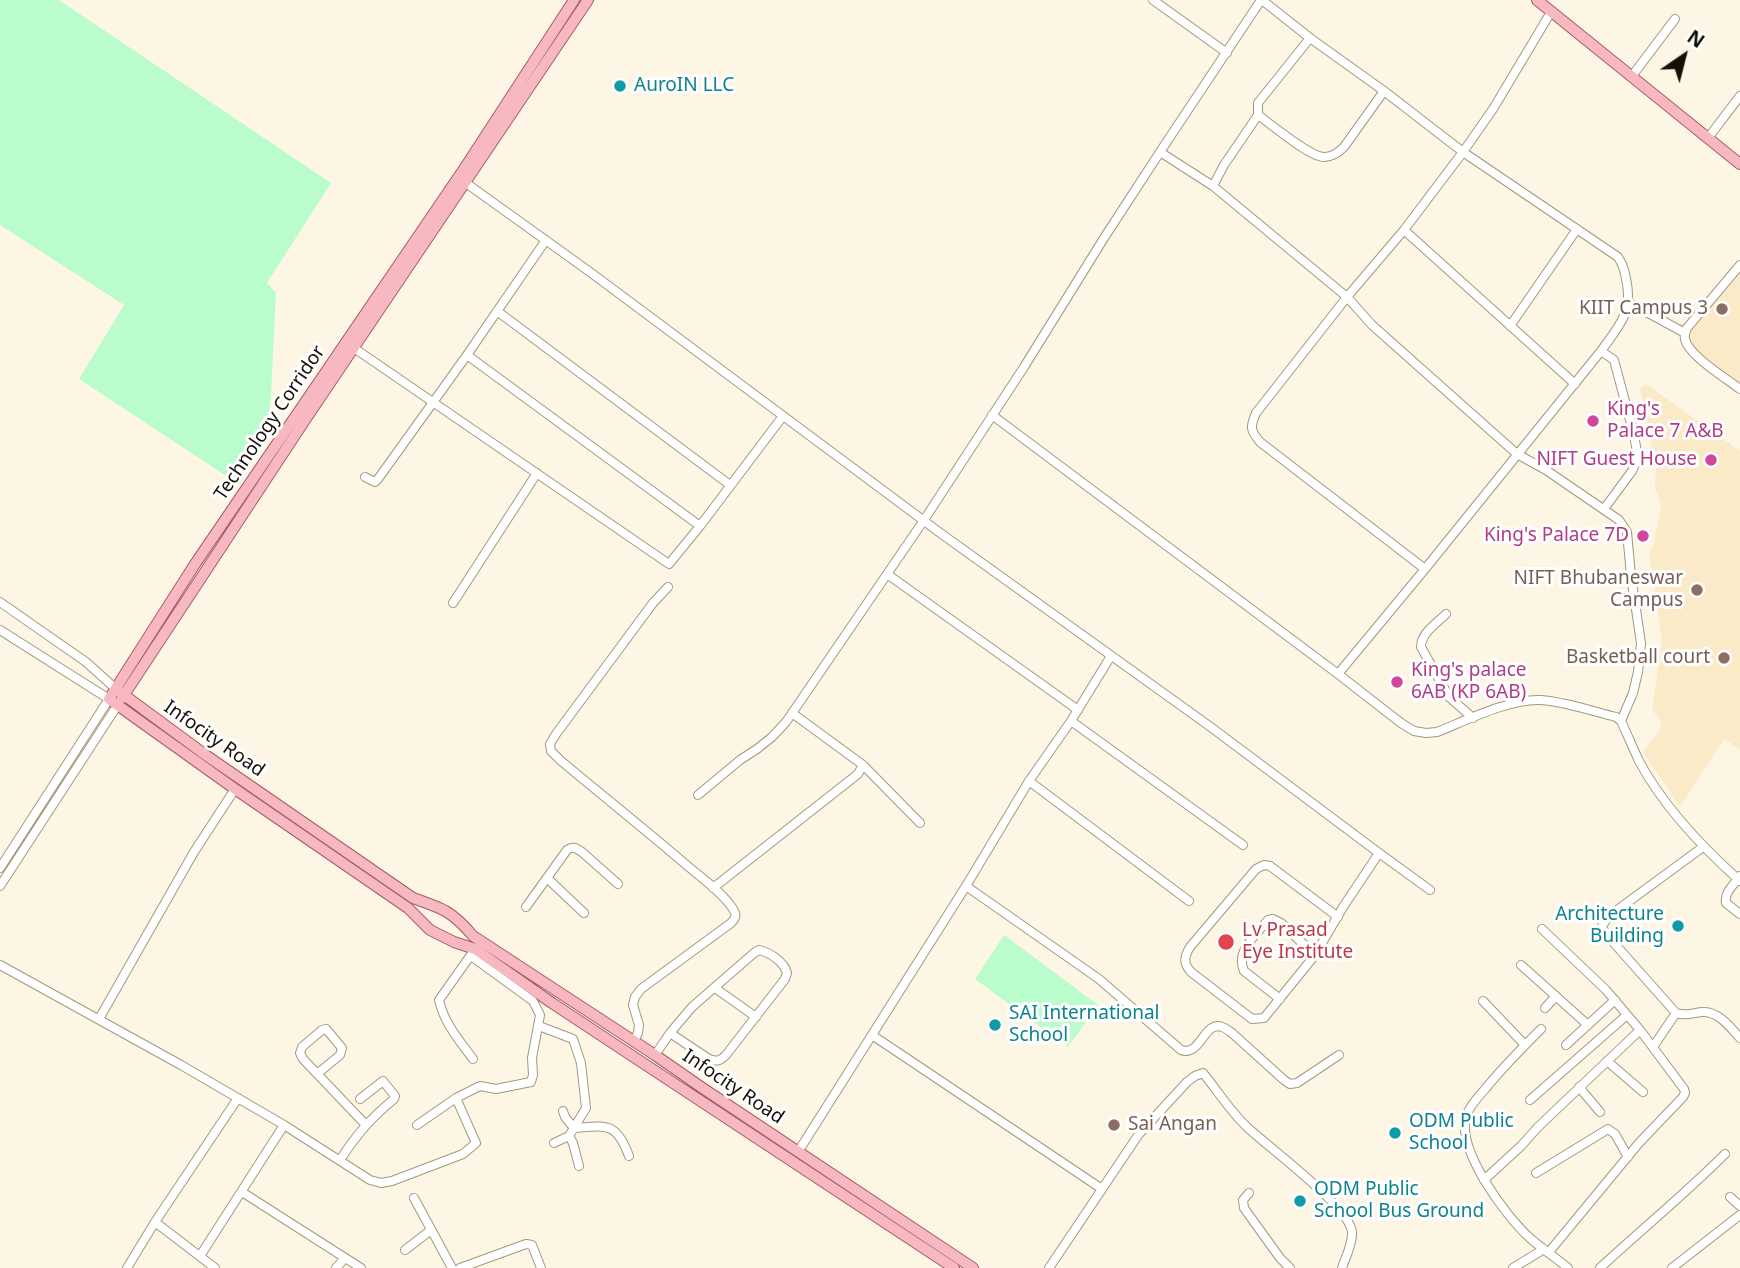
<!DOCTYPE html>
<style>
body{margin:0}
#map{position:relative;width:1740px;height:1268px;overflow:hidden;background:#fef6e5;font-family:"Noto Sans",sans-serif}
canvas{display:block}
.north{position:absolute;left:1649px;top:21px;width:70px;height:70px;-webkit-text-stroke:5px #fff;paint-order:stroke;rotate:35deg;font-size:19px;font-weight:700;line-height:28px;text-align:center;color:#141007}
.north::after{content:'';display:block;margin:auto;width:24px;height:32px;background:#141007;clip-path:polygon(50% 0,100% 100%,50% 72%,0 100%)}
</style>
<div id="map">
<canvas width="1740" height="1268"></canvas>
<div class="north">N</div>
</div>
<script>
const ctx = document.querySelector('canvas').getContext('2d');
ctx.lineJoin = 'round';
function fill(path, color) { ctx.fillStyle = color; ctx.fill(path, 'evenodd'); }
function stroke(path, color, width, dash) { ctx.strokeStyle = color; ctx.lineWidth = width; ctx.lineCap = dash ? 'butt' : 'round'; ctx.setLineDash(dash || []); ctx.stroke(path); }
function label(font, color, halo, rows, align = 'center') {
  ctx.font = font + ' "Noto Sans",sans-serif'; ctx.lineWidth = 6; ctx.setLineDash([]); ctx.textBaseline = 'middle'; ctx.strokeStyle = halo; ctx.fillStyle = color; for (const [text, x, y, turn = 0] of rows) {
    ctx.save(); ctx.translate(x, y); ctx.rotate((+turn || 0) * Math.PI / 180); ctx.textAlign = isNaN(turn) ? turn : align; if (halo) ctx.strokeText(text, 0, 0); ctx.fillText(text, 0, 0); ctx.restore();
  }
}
fill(new Path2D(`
 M1740,265V389L1695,354L1685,333Z
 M1646,384L1740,451V750L1724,739L1680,807L1643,752L1660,730L1661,721L1652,710L1662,640L1649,552L1653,546L1661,507L1655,486L1656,469L1640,388Z`), '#faeac7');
fill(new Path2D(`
 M0,0H59L331,183L267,283L276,293L271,396L266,436L240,485L79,379L124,305L0,225Z
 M1004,935L1098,1005L1068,1047L975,979Z`), '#bafccb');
const minor = new Path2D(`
 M1153,0L1227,53
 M1262,0L1310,38L1384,91L1463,152L1618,257C1624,266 1625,273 1627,284C1632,314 1618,327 1601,351L1425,569L1338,674
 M1310,38L1258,103V115L1224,165L1213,186L1347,297L1372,325L1517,454L1546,470L1619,520L1627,532L1631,576L1641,643L1638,672L1633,693L1621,721
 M1632,76L1675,19
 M1258,115C1272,125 1310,157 1324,157C1332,157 1339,152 1344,147L1384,91
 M1708,138L1740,96
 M1160,152L1213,186
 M466,183L590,272L943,535L1208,725L1379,853L1430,890
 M1404,230L1575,384
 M1740,265L1687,328C1685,333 1684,334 1685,339C1688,355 1727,379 1740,389
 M1628,302L1685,333
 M497,311L730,485
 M1510,326L1577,229
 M354,348L669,564L700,526L783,416
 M1601,351L1614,360L1634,435L1638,458L1632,471L1604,509
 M467,355L700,526
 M992,415L1338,674L1401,723L1414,731L1426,733L1437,732C1465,721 1511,698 1541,700C1566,702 1592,711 1616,717L1621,721C1627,734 1633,748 1639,761C1663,806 1702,847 1740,881
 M365,477L375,482L378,479L467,355L546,240
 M1425,569L1260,442C1250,430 1250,427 1256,413L1347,297L1404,230L1463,152L1493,109L1551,12
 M887,574L1078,710
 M0,602L86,662L116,689
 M453,603L537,473
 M1446,614C1436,624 1421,633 1421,647L1449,697L1473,718
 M0,630L109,699L0,868
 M1071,721L1243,845
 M863,765L920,823
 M1029,781L1189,901
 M698,795L740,760L757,749L772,737L786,722L924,520L1024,367L1104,238L1160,152L1261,0
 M1703,847L1609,916L1602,926L1605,933L1676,1013C1686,1017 1694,1012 1704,1012C1719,1012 1731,1028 1740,1038
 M1740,876C1734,885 1724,892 1726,903L1740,914
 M547,878L584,913
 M0,886L117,706
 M966,886L1099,979L1181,1050C1201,1057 1204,1020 1222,1027C1226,1028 1229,1031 1232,1033L1284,1080L1290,1084L1297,1083L1339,1055
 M713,888L858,774L863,765L792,713
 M526,907L567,850C573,846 576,848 582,852L618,884
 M1338,917L1270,866L1264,865L1256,869L1190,947C1184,957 1183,963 1191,972L1252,1019L1264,1018L1315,955L1343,907L1379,853
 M1542,929L1606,990L1640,1030L1684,1089L1685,1093L1683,1097L1639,1143L1549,1252
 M473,952L439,1000C444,1023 459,1040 473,1059
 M0,965L181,1065L284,1125L370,1180L381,1183L392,1181L463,1154L476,1143L456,1098
 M1521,965L1588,1025
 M715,988L756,1017
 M1280,999L1244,971C1235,951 1256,935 1268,920L1273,919L1281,923L1315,955
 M1483,1001L1525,1045
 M1545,1008L1556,996
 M99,1019L194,852L235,789
 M539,1026L573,1039L581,1063L586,1108L569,1136L554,1143
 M1541,1029C1522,1048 1503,1067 1486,1088C1479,1096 1471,1104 1467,1114C1454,1147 1506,1217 1530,1238C1542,1249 1556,1258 1568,1268
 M872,1035L1102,1189
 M634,1041L638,1033L639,1025L633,1005L635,997L641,989L731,923C736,918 737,915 733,909C724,894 703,879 690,868C647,831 603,796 560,760L551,751L550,744L556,734L653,603L668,587
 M1566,1045L1615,1000
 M1653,1047L1676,1013
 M655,1055L670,1033L692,1007L754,953L759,950C771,953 784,962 787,973L785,979L726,1055C720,1061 717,1062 709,1059L670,1033
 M1607,1061L1643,1092
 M317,1074L340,1055L342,1048L326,1029L322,1030L302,1047L300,1053L303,1059L365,1124
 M1579,1087L1600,1112
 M1530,1100L1627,1015
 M563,1111L565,1117L574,1128C606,1126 616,1121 629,1156
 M417,1125L456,1098L480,1086L496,1089L531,1082L533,1075L532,1058L540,1015L533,1001L471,956
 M569,1136L573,1143L579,1166
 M798,1152L966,886L1029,781L1071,721L1111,656
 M340,1160C357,1134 370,1119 394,1099L395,1096L383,1081L360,1099
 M1536,1173L1608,1129L1615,1134L1628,1157
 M1484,1180L1521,1146L1538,1127L1640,1030
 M242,1192L361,1268
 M1249,1193L1243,1200L1244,1208L1280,1258L1290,1268
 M1730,1197L1740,1206
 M414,1198L452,1268
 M155,1222L215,1268
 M405,1250L431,1230
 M200,1256L284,1125
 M127,1268L155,1222L238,1098
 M336,1268L345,1258
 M460,1268L526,1244L532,1245L541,1268
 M1049,1268L1139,1134L1187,1082L1195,1076L1203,1073C1217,1090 1230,1111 1247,1127C1268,1147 1349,1206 1352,1232C1353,1244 1345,1258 1342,1268
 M1513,1268L1544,1249
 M1600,1268C1641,1230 1685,1194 1725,1154
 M1672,1268L1740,1215`);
const major = new Path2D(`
 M574,0L464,169L195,564L109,699L235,789L408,908L430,930L454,942L475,949L552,1003L954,1268
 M1537,0L1740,164
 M116,689L207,756L413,898C442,908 452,911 473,936L655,1055L701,1087L973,1268
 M122,698L305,420L588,0`);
stroke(minor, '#a4987e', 10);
stroke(major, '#a45e66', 12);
stroke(minor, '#fff', 8);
stroke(major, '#f7b8c2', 10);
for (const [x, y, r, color] of [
 [620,86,7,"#0f9aa8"],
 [1722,309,7,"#8d6e63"],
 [1593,421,7,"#d1479c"],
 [1711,460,7,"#d1479c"],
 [1643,536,7,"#d1479c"],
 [1697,590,7,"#8d6e63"],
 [1724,658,7,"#8d6e63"],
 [1397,682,7,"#d1479c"],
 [1678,926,7,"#0f9aa8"],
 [1226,942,9,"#e0444e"],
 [995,1025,7,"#0f9aa8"],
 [1114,1125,7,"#8d6e63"],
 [1395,1133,7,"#0f9aa8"],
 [1300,1201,7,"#0f9aa8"]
]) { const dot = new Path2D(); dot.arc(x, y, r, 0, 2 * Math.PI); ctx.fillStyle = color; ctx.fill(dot); stroke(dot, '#fff', 2.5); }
label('19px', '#0d838f', '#fff', [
 ["AuroIN LLC",634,86],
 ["Architecture",1664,915,"right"],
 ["Building",1664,937,"right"],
 ["SAI International",1009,1014],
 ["School",1009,1036],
 ["ODM Public",1409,1122],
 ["School",1409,1144],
 ["ODM Public",1314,1190],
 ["School Bus Ground",1314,1212]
], 'left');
label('19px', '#785e54', '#fff', [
 ["KIIT Campus 3",1708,309],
 ["NIFT Bhubaneswar",1683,579],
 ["Campus",1683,601],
 ["Basketball court",1710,658],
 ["Sai Angan",1128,1125,"left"]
], 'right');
label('19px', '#b23c85', '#fff', [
 ["King's",1607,410],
 ["Palace 7 A&B",1607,432],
 ["NIFT Guest House",1697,460,"right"],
 ["King's Palace 7D",1629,536,"right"],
 ["King's palace",1411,671],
 ["6AB (KP 6AB)",1411,693]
], 'left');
label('19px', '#141007', '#fff', [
 ["Technology Corridor",270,423,-56],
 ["Infocity Road",214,739,35],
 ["Infocity Road",733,1087,34]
]);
label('19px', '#be3a42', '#fff', [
 ["Lv Prasad",1242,931],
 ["Eye Institute",1242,953]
], 'left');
</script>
